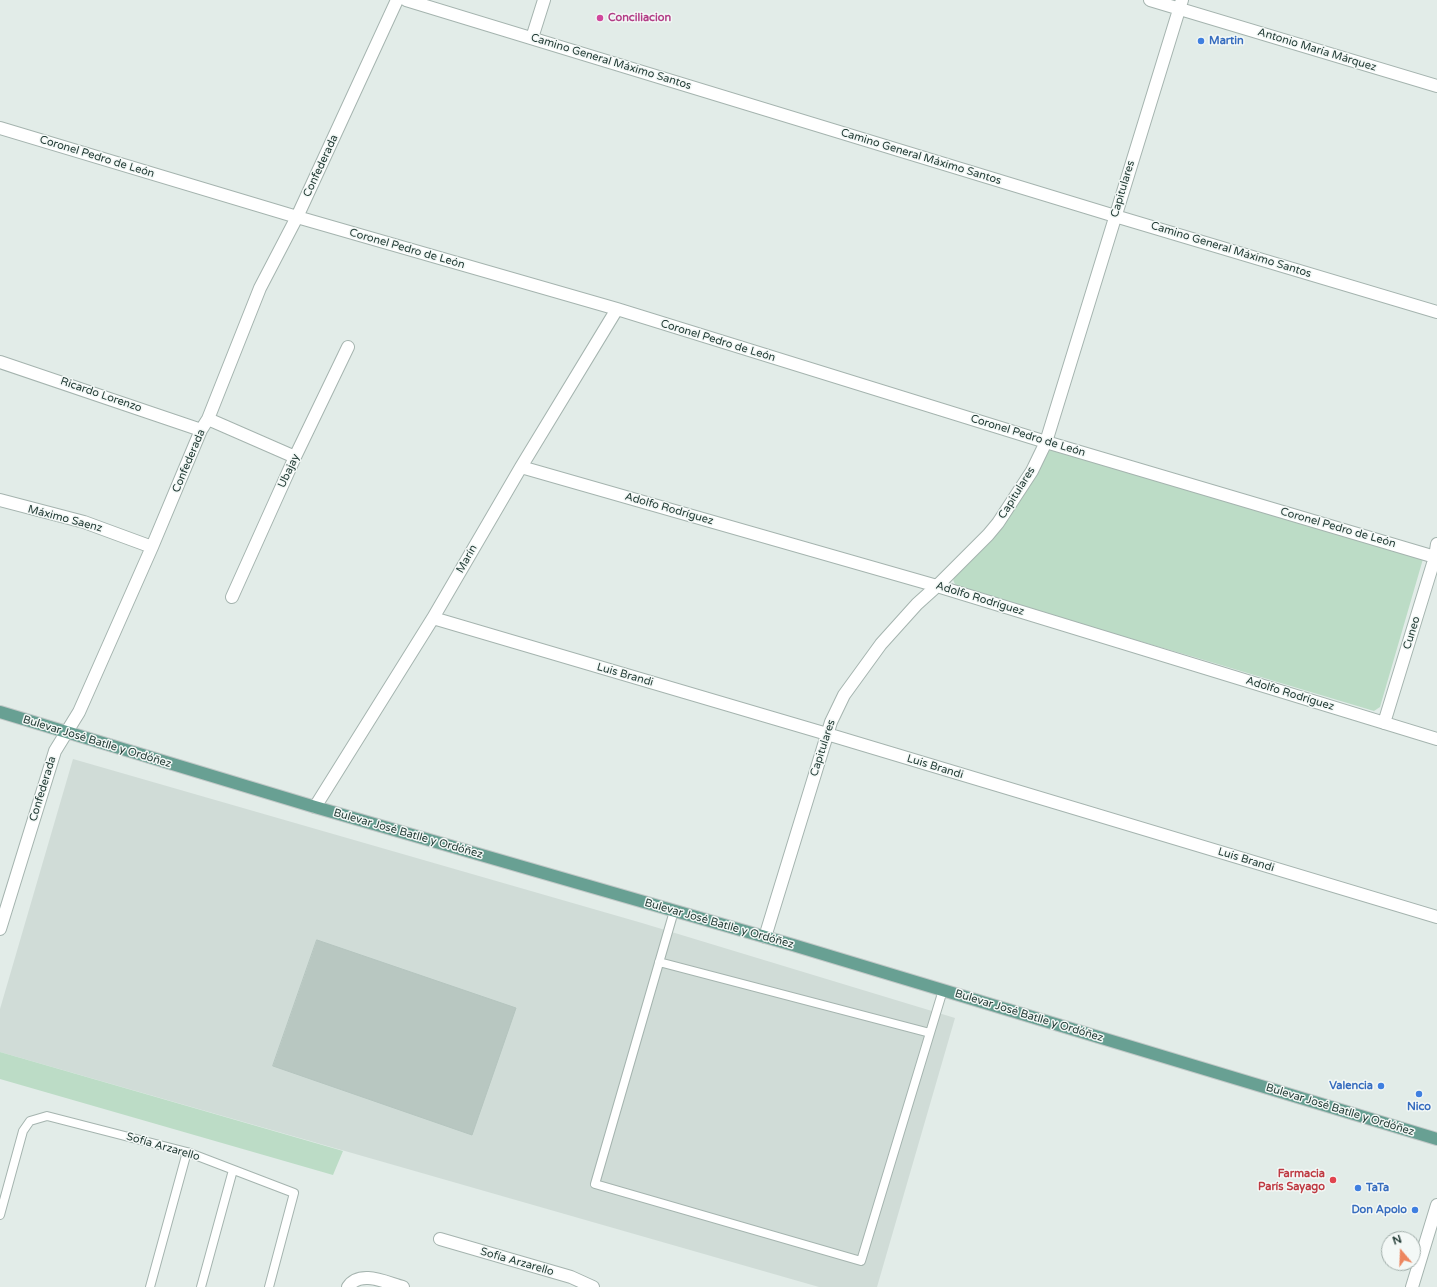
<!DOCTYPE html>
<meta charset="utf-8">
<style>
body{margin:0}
#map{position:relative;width:1437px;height:1287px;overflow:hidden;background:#e2ece8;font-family:"Varela Round",sans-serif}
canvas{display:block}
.north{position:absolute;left:1381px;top:1231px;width:40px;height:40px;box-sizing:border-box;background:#f3f8f6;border:1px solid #a0ada9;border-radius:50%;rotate:341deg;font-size:11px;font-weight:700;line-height:16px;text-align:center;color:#233c36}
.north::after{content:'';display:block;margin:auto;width:14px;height:18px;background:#ed865f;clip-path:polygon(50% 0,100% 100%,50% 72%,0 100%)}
</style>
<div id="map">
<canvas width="1437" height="1287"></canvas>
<div class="north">N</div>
</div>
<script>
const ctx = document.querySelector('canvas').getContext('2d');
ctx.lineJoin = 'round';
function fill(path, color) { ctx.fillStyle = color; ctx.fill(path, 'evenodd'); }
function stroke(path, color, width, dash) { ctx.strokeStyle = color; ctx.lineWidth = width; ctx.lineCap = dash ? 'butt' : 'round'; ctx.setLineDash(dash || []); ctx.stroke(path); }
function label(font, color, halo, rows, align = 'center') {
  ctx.font = font + ' "Varela Round",sans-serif'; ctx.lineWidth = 3; ctx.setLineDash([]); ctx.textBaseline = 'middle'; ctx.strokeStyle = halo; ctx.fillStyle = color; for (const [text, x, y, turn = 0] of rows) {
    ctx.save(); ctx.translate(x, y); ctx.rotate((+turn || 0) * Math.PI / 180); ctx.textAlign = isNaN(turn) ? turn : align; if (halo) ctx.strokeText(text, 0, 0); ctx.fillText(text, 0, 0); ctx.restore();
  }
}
fill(new Path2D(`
 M73,759L642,923L955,1018L877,1287H819L0,1052V1009Z`), '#d0dcd7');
fill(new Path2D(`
 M1049,450H1054L1423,559L1380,707L1374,711L1194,657L960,589C954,584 952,581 954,574Z
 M0,1053V1052L343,1151L333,1175L0,1079Z`), '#bcdcc6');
const building = new Path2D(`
 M317,940L516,1008L472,1135L273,1066Z`);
fill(building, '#b8c7c1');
stroke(building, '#b5c5bf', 1);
const lane = new Path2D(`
 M674,911L595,1184L861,1261L943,990
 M659,962L930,1033
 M0,1215L23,1131L30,1121L47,1116L187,1152L294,1193L269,1287
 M150,1287L187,1152
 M201,1287L233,1170`);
const street = new Path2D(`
 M406,0L1115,216L1437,312
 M1150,0L1437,86
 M532,38L544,0
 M0,128L297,217L617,309L1046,442L1435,557
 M0,362L201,430
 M208,419L295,457
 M521,467L937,586L1437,739
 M0,500L84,522L152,547
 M232,597L295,457L348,347
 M433,618L827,734L1437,917
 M1384,723L1435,557L1437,544
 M315,807L433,618L521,467L617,309
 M0,929L55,751L79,712L152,547L201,430L208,419L260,288L297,217L397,0
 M765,937L831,722L844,695L881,644L917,604L937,586L988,535L998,523L1032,471L1046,442L1182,0
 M440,1239L571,1277L593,1287
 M348,1287C360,1269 387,1283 403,1287
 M1412,1287L1437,1205`);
const primary = new Path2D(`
 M0,712L315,807L793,945L1437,1139`);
stroke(lane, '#a5b4af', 10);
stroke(street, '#a5b4af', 14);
stroke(primary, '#c1c8c7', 14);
stroke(lane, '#fff', 8);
stroke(street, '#fff', 12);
stroke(primary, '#68a093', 12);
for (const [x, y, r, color] of [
 [600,18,4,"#d1479c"],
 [1201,41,4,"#3f7fe0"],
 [1381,1086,4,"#3f7fe0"],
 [1419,1094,4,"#3f7fe0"],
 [1333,1180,4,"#e0444e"],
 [1358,1188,4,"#3f7fe0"],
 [1415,1210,4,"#3f7fe0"]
]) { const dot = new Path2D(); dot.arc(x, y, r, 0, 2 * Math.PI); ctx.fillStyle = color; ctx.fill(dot); stroke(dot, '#f3f8f6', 1.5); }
label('bold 11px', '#b23c85', '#f3f8f6', [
 ["Conciliacion",608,18]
], 'left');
label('bold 11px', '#366cbe', '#f3f8f6', [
 ["Martin",1209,41],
 ["Valencia",1373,1086,"right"],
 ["Nico",1419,1107,"center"],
 ["TaTa",1366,1188],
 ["Don Apolo",1407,1210,"right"]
], 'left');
label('11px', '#233c36', '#f3f8f6', [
 ["Antonio María Márquez",1317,50,17],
 ["Camino General Máximo Santos",611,62,17],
 ["Coronel Pedro de León",97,157,17],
 ["Camino General Máximo Santos",921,157,17],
 ["Confederada",321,166,-65],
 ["Capitulares",1123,189,-73],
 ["Coronel Pedro de León",407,249,16],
 ["Camino General Máximo Santos",1231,250,17],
 ["Coronel Pedro de León",718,341,17],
 ["Ricardo Lorenzo",101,395,19],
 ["Coronel Pedro de León",1028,436,17],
 ["Confederada",189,461,-67],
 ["Ubajay",289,471,-65],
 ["Capitulares",1017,493,-58],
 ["Adolfo Rodríguez",669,509,16],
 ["Máximo Saenz",65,519,15],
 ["Coronel Pedro de León",1338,528,16],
 ["Marín",467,559,-60],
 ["Adolfo Rodríguez",980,599,17],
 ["Cuneo",1412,633,-73],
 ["Luis Brandi",625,675,16],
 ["Adolfo Rodríguez",1290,694,17],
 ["Bulevar José Batlle y Ordóñez",97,742,17],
 ["Capitulares",823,748,-72],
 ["Luis Brandi",935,767,17],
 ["Confederada",43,789,-73],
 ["Bulevar José Batlle y Ordóñez",408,834,16],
 ["Luis Brandi",1246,860,17],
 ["Bulevar José Batlle y Ordóñez",719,924,16],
 ["Bulevar José Batlle y Ordóñez",1029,1016,17],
 ["Bulevar José Batlle y Ordóñez",1340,1110,17],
 ["Sofía Arzarello",163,1147,16],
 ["Sofía Arzarello",517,1262,16]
]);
label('bold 11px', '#be3a42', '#f3f8f6', [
 ["Farmacia",1325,1174],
 ["París Sayago",1325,1187]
], 'right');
</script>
